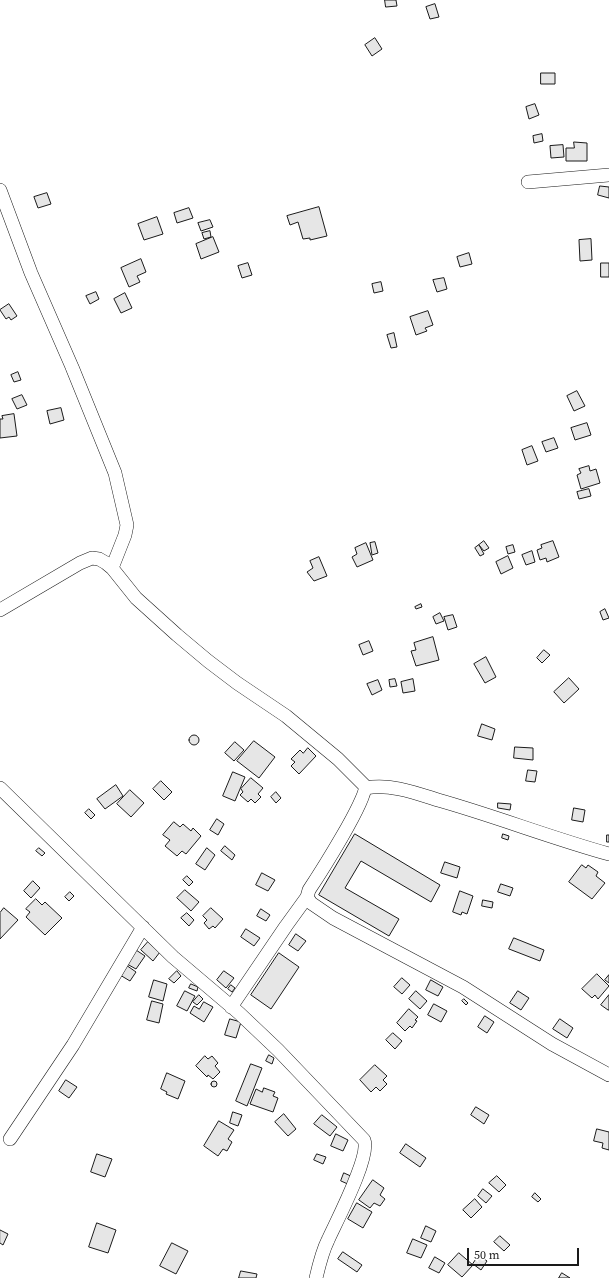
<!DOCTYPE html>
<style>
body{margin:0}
#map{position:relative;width:609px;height:1278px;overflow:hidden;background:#fff;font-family:"Source Serif 4",serif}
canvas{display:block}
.scale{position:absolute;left:467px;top:1248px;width:112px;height:18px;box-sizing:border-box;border:2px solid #1a1a1a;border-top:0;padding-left:5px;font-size:12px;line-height:14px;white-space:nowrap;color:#1a1a1a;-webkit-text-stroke:3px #fff;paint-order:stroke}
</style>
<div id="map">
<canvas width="609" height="1278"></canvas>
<div class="scale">50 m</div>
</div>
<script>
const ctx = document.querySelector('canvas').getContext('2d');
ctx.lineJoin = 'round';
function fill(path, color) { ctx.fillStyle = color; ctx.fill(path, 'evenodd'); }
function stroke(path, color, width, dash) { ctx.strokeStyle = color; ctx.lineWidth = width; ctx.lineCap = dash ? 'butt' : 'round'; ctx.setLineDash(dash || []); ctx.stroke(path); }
const building = new Path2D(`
 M385,0H396L397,6L386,7Z
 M435,4L439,17L430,19L426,7Z
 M375,38L382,49L372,56L365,45Z
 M541,73H555V84H541Z
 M535,104L539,115L529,119L526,107Z
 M542,134L543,141L534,143L533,136Z
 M574,142L587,143V161H566V148H574Z
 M563,145L564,157L551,158L550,146Z
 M600,186L609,187V198L598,195Z
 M47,193L51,204L38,208L34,197Z
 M319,207L327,236L310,240V238L303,239L298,222L290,225L287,216Z
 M189,208L193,218L177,223L174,213Z
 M157,217L163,234L144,240L138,224Z
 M210,220L213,227L201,231L198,223Z
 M210,231L211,237L204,239L202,233Z
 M213,237L219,252L201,259L196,244Z
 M591,239L592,260L580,261L579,240Z
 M469,253L472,264L460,267L457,257Z
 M141,259L146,272L137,276L140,282L129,287L121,268Z
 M248,263L252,275L242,278L238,266Z
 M601,263H609V277H601Z
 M444,278L447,289L437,292L433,280Z
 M381,282L383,291L374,293L372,284Z
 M96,292L99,299L90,304L86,296Z
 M125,293L132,308L121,313L114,299Z
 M9,304L17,316L11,320L9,317L6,319L0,310Z
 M428,311L433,325L425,328L427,331L416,335L410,317Z
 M394,333L397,347L391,348L387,335Z
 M18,372L21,380L14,382L11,375Z
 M577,391L585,406L574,411L567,396Z
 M22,395L27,405L17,409L12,399Z
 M61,408L64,420L50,424L47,411Z
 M14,414L17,436L0,438V419H3L2,416Z
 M587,423L591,435L575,440L571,428Z
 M554,438L558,448L546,452L542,442Z
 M532,446L538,461L527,465L522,450Z
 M589,466L590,471L596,469L600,483L581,489L577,475L581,473L579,469Z
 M589,489L591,496L579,499L577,492Z
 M484,541L489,548L484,551L479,545Z
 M553,541L559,557L547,562L546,558L540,560L537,550L542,548L541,545Z
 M375,542L378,553L372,555L370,543Z
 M366,543L373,560L357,567L352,557L357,554L355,548Z
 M479,545L484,554L480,556L475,548Z
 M513,545L515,552L508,554L506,547Z
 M532,551L535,562L526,565L522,555Z
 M508,556L513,568L501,574L496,562Z
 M319,557L327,576L314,581L307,572L313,568L310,561Z
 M421,604L422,607L416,609L415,607Z
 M605,609L609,618L603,620L600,612Z
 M440,613L444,621L436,624L433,617Z
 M453,615L457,627L448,630L444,617Z
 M433,637L439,660L416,666L411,651L416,650L414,643Z
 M369,641L373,651L363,655L359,645Z
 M544,650L550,655L542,663L537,658Z
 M486,657L496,677L485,683L474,664Z
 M569,678L579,689L564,703L554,692Z
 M395,679L397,686L390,687L389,680Z
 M413,679L415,691L403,693L401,682Z
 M378,680L382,690L372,695L367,684Z
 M482,724L495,729L492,740L478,736Z
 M189 740a5 5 0 1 1 10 0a5 5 0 1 1-10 0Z
 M254,741L275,757L259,778L237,761Z
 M235,742L244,750L234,761L225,753Z
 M515,747L533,748V760L514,758Z
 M308,748L316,756L299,774L291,766L295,762L291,759L300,750L303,753Z
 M528,770L537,771L535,782L526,781Z
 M233,772L245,777L235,801L223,796Z
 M251,778L263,788L258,794L261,797L255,803L251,799L248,802L240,795L243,792L241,789Z
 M161,781L172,792L164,800L153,789Z
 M116,785L123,796L105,809L97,799Z
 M130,790L144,803L131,817L117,804Z
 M276,792L281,798L276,803L271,797Z
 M498,803L511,804L510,810L498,808Z
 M574,808L585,810L583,822L572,820Z
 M89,809L95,815L91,819L85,813Z
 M217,819L224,824L218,835L210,830Z
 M174,822L180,827L183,824L191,831L193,828L201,836L186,854L182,851L177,856L165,846L170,840L163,835Z
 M355,834L440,885L431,902L361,861L345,888L399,919L389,936L319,895Z
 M503,834L509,836L508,840L502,838Z
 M607,835H609V842H607Z
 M225,846L235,855L232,860L221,851Z
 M39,848L45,853L42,856L36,851Z
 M207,848L215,855L205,870L196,864Z
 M445,862L460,867L457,878L441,873Z
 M582,865L586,868L588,865L598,872L596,876L605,883L592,899L569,882Z
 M262,873L275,880L268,891L256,885Z
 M187,876L193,882L189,886L183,880Z
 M33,881L40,888L31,898L24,891Z
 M501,884L513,888L510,896L498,892Z
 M185,890L199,902L191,911L177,898Z
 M460,891L473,896L467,914L462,912L461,915L453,912Z
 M70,892L74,896L69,901L65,897Z
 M36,899L42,905L45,902L62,918L45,935L26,917L30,912L26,909Z
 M483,900L493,902L492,908L482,906Z
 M4,908L18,920L0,939V913Z
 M211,908L223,919L215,928L213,926L209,929L204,923L207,920L203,916Z
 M261,909L270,915L266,921L257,916Z
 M187,913L194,920L189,926L181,918Z
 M246,929L260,938L254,946L241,937Z
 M296,934L306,941L298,951L289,945Z
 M514,938L544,950L540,961L509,949Z
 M148,942L160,952L153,961L141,950Z
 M136,950L145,956L136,969L127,964Z
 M279,953L299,967L271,1009L251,995Z
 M126,965L136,972L130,981L120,975Z
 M177,971L181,976L174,983L169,979Z
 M224,971L234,978L226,988L217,980Z
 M597,974L609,986L598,999L595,995L592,998L582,989Z
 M609,975V983L605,980Z
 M402,978L410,985L402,994L394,987Z
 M154,980L167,984L163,1001L149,997Z
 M431,980L443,987L438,996L426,990Z
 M191,984L198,987L197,991L189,988Z
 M231,985L235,988L232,992L228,989Z
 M185,991L195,996L187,1011L177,1006Z
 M416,991L427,1001L420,1009L409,999Z
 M518,991L529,998L521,1010L510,1003Z
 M199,995L203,999L197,1005L193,1002Z
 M609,995V1010H608L601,1005Z
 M464,999L468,1003L466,1005L462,1001Z
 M152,1001L163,1004L159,1023L147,1020Z
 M204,1002L213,1007L204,1022L190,1013L194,1006L199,1009Z
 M434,1004L447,1011L441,1022L428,1015Z
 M409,1009L418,1017L415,1020L417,1021L412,1028L410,1026L405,1031L397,1023Z
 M485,1016L494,1022L487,1033L478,1027Z
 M230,1019L241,1022L236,1038L225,1035Z
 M560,1019L573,1028L567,1038L553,1029Z
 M393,1033L402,1041L395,1049L386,1040Z
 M269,1055L274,1058L272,1064L266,1061Z
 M205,1056L208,1059L212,1056L218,1063L215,1066L220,1072L213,1079L208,1075L207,1077L196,1066Z
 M251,1064L262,1068L247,1106L236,1101Z
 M375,1065L387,1076L383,1080L387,1084L380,1091L376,1087L371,1092L360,1080Z
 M167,1073L185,1081L178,1099L166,1094L167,1092L161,1089Z
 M66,1080L77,1087L69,1098L59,1091Z
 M211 1084a3 3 0 1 1 6 0a3 3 0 1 1-6 0Z
 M264,1088L275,1092L273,1096L278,1098L273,1112L250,1104L256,1089L262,1092Z
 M476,1107L489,1115L484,1124L471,1115Z
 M233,1112L242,1115L238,1126L230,1123Z
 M284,1114L296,1129L288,1136L275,1122Z
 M322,1115L337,1127L330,1136L314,1124Z
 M219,1121L234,1130L228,1139L232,1142L227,1151L223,1149L218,1156L204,1146Z
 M597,1129L609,1132V1150L602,1148L603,1143L594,1141Z
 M336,1134L348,1140L343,1151L331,1146Z
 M406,1144L426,1158L420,1167L400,1153Z
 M97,1154L112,1159L105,1177L91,1172Z
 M317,1154L326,1157L323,1164L314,1160Z
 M344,1173L353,1177L350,1185L341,1181Z
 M497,1176L506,1185L499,1192L489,1183Z
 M373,1180L384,1188L380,1195L385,1199L380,1206L374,1203L370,1208L359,1200Z
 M483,1189L492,1196L486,1203L478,1196Z
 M535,1193L541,1199L538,1202L532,1197Z
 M475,1199L482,1207L471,1218L463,1210Z
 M357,1203L372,1212L363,1228L348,1219Z
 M97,1223L116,1230L108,1253L89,1247Z
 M426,1226L436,1231L431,1242L421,1238Z
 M0,1230L8,1234L3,1245L0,1243Z
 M500,1236L510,1245L504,1251L494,1242Z
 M413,1239L427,1245L421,1258L407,1253Z
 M172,1243L188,1251L176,1274L160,1266Z
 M343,1252L362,1265L357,1272L338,1259Z
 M459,1253L473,1265L462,1277L448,1265Z
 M479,1255L487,1261L481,1270L473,1264Z
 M435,1257L445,1263L439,1273L429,1268Z
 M241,1271L257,1274L256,1278H239Z
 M562,1273L570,1278H559Z`);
fill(building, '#e6e6e6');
stroke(building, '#1a1a1a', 1);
const street = new Path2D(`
 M528,182L609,175
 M0,190L31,273L72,367L115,473L127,525L125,535L112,568
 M0,610L80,563L92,558L99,559L106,563L112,568L136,598L177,635L208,661L237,683L286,716L338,759L365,786C368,798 319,875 309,890L307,897L286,926L231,1007
 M0,788L173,957L239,1013L278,1050L364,1140C371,1156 336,1222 328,1240C322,1252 319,1265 316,1278
 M366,788C389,783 416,793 438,800C495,816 551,838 609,854
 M307,897L311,903L333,918L463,987L552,1044L609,1075
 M10,1139L73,1045L143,927`);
stroke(street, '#1a1a1a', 14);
stroke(street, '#fff', 13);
</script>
